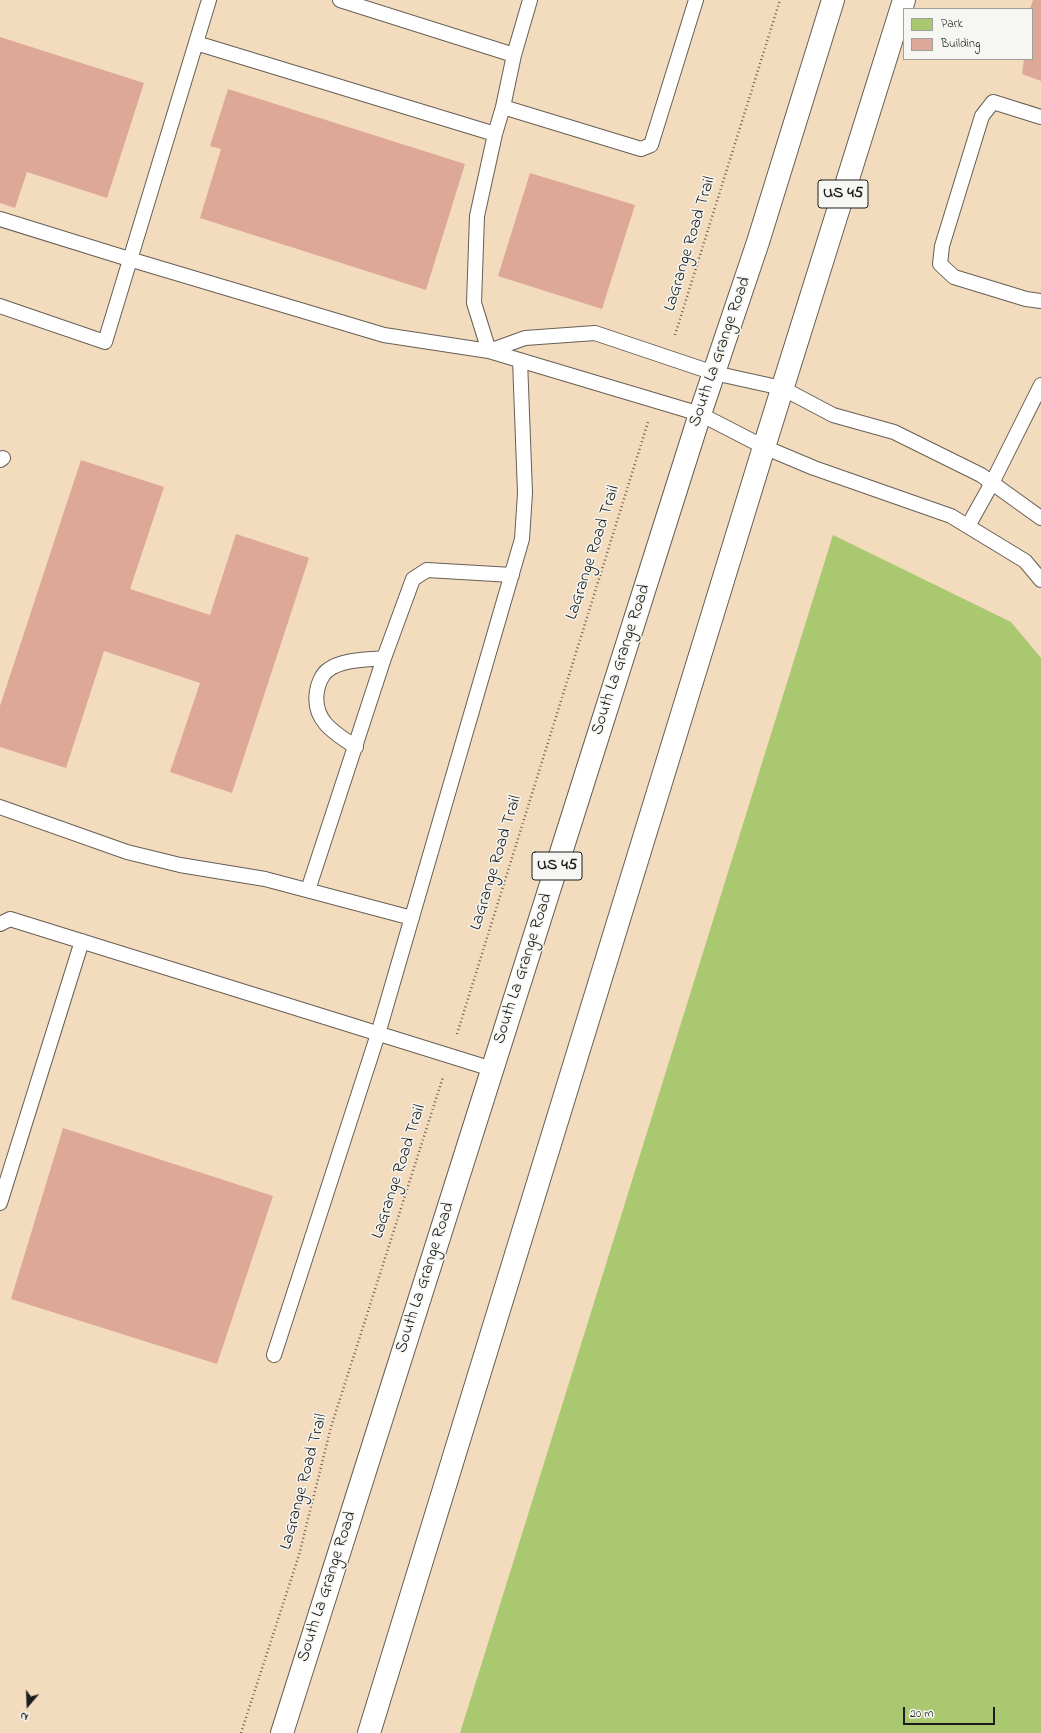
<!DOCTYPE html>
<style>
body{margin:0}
#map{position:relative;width:1041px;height:1733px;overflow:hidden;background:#f3dbbe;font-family:"Indie Flower",sans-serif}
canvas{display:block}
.legend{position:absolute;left:903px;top:8px;width:130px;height:52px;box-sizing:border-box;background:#f6f6f2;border:1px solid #9f9f9c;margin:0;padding:5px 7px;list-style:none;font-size:12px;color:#1c1c1c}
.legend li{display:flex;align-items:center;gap:8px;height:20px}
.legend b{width:20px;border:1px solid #9f9f9c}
.north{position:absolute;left:8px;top:1685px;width:40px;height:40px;-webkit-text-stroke:3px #f6f6f2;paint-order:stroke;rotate:199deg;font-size:11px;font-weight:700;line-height:16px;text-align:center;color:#1c1c1c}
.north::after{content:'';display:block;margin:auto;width:14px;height:18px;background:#1c1c1c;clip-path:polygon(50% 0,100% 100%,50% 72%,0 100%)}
.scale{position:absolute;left:903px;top:1707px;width:92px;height:18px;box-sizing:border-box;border:2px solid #1c1c1c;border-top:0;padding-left:5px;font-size:12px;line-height:14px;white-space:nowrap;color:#1c1c1c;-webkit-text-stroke:3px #f6f6f2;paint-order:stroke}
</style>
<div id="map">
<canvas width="1041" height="1733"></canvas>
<ul class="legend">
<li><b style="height:11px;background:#aac86f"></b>Park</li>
<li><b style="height:11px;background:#dea898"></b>Building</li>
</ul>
<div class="north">N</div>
<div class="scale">20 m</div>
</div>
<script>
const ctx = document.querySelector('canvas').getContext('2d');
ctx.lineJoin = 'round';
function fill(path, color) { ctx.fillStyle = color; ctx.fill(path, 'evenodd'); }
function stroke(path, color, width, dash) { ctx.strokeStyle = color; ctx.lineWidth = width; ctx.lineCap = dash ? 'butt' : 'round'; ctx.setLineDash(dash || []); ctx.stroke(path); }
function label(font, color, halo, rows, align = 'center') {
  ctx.font = font + ' "Indie Flower",sans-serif'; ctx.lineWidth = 3; ctx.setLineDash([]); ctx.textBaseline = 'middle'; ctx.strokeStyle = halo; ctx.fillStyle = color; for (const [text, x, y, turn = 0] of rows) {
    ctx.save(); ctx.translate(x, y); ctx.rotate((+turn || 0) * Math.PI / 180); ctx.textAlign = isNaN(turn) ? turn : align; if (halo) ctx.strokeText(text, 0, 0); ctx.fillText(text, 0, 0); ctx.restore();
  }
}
fill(new Path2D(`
 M833,535L1011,622L1041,658V1733H460Z`), '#aac86f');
fill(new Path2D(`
 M1033,0H1041V81L1022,74L1024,59H1032V9H1030Z
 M0,37L144,83L107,198L27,172L15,208L0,203Z
 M228,89L465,164L426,290L200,218L221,149L210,146Z
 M530,173L635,205L602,309L498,276Z
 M81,460L164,487L130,589L210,615L236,534L309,558L232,793L170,772L200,683L104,651L66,768L0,747V706Z
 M63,1128L273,1196L217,1364L11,1299Z`), '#dea898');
const service = new Path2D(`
 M340,0L514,55
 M196,43L495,134
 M503,107L514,55L530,0
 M1041,117L993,102L982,116L942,246L940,264L954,277L1026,299L1041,301
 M0,219L129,259L384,335L489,351L700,414L764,447L814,468L951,516L1025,561L1041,580
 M0,306L105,342L209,0
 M489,351L525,338L595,333L714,373L782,388L833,415L894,432L981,475L1041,518
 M489,351L474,303L477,216L495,134L503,107L641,149L651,145L696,0
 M0,460L3,458
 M968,526L992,483L1041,385
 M356,747C334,733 312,720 317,691C318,684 322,674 328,670C343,659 367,660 384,658
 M0,807L127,852L180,865L265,879L412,918
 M308,890L384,658L413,579L427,570L512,575
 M0,924L10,919L492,1069
 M0,1203L82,941
 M274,1355L378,1034L522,539L525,493L520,360`);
const trunk = new Path2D(`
 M282,1733L700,414L758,242L833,0
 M369,1733L764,447L904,0`);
stroke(service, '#675f55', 16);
stroke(trunk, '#675f55', 24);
stroke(new Path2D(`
 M675,335L780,0
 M457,1034L648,422
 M241,1733L299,1555L331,1427L443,1077`), '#675f55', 2.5, [1, 3]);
stroke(service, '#fff', 14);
stroke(trunk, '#fff', 22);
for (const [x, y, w] of [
 [843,194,50],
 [557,866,50]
]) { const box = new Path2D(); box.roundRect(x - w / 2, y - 14, w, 28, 3); ctx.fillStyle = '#f6f6f2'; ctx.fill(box); stroke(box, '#1c1c1c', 1); }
label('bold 16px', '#1c1c1c', null, [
 ["US 45",843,194],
 ["US 45",557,866]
]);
label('17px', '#1c1c1c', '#f6f6f2', [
 ["LaGrange Road Trail",691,244,-73],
 ["South La Grange Road",721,352,-71],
 ["LaGrange Road Trail",594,553,-72],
 ["South La Grange Road",622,660,-72],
 ["LaGrange Road Trail",497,863,-73],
 ["South La Grange Road",524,969,-72],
 ["LaGrange Road Trail",400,1172,-72],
 ["South La Grange Road",426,1278,-72],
 ["LaGrange Road Trail",305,1482,-75],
 ["South La Grange Road",328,1587,-72]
]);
</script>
